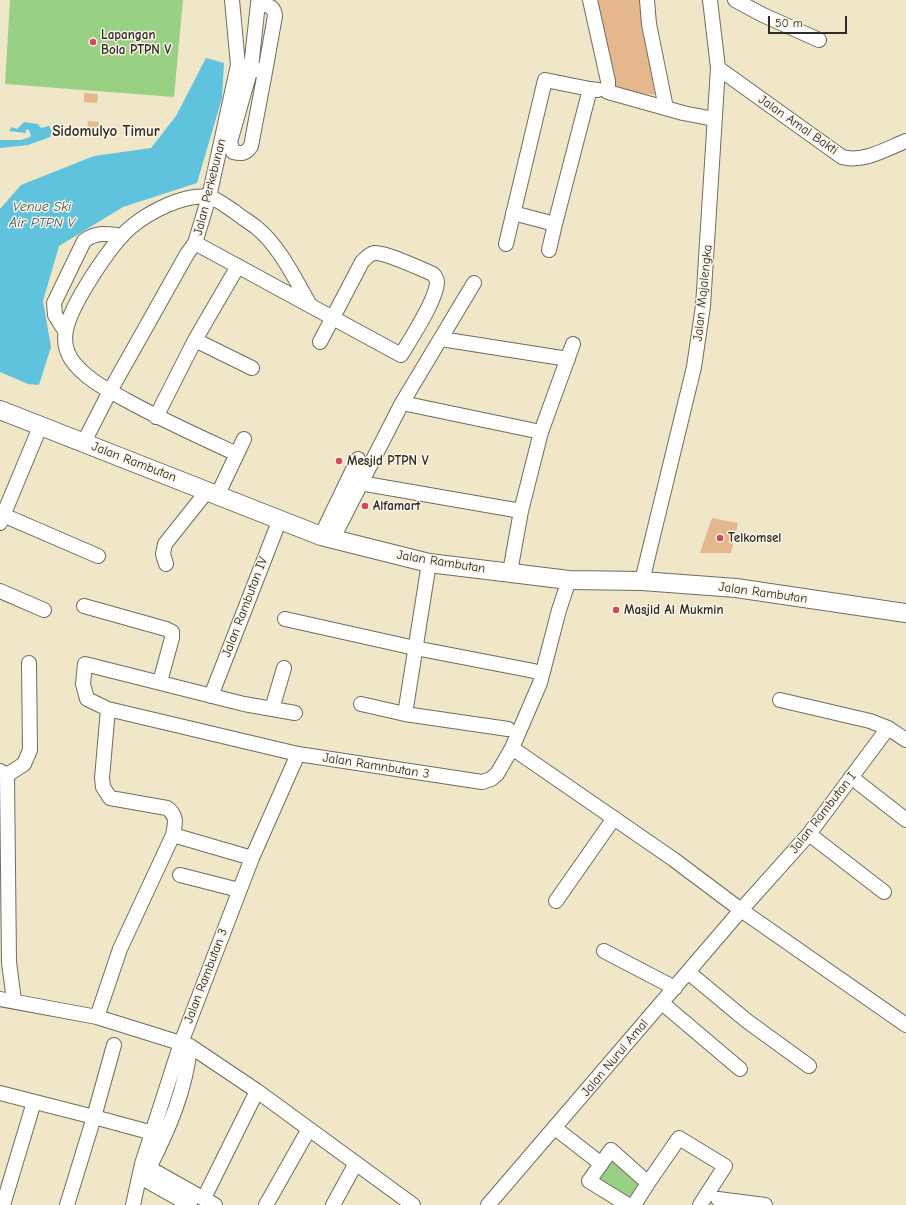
<!DOCTYPE html>
<style>
body{margin:0}
#map{position:relative;width:906px;height:1205px;overflow:hidden;background:#f0e6c8;font-family:"Comic Neue",sans-serif}
canvas{display:block}
.scale{position:absolute;left:768px;top:16px;width:79px;height:18px;box-sizing:border-box;border:2px solid #2b2b2b;border-top:0;padding-left:5px;font-size:12px;line-height:14px;white-space:nowrap;color:#2b2b2b;-webkit-text-stroke:3px #fcf5e5;paint-order:stroke}
</style>
<div id="map">
<canvas width="906" height="1205"></canvas>
<div class="scale">50 m</div>
</div>
<script>
const ctx = document.querySelector('canvas').getContext('2d');
ctx.lineJoin = 'round';
function fill(path, color) { ctx.fillStyle = color; ctx.fill(path, 'evenodd'); }
function stroke(path, color, width, dash) { ctx.strokeStyle = color; ctx.lineWidth = width; ctx.lineCap = dash ? 'butt' : 'round'; ctx.setLineDash(dash || []); ctx.stroke(path); }
function label(font, color, halo, rows, align = 'center') {
  ctx.font = font + ' "Comic Neue",sans-serif'; ctx.lineWidth = 3; ctx.setLineDash([]); ctx.textBaseline = 'middle'; ctx.strokeStyle = halo; ctx.fillStyle = color; for (const [text, x, y, turn = 0] of rows) {
    ctx.save(); ctx.translate(x, y); ctx.rotate((+turn || 0) * Math.PI / 180); ctx.textAlign = isNaN(turn) ? turn : align; if (halo) ctx.strokeText(text, 0, 0); ctx.fillText(text, 0, 0); ctx.restore();
  }
}
fill(new Path2D(`
 M10,0H183L174,97L5,84Z
 M613,1161L641,1187L631,1200L598,1179Z`), '#99d184');
fill(new Path2D(`
 M206,58L224,63L222,98L197,183L123,207L59,246L43,301L51,347L39,385L28,384L0,372V209L21,185L94,156L151,148L176,116Z
 M24,122L38,124L41,128L49,126L52,132L50,137L28,145L0,148V140H21L30,137L31,135L28,129L26,130V133L9,131L12,127L17,129Z`), '#5fc3dd');
fill(new Path2D(`
 M598,0H641L655,95L615,90Z
 M84,93L98,94L97,103L84,102Z
 M88,121L99,122L98,131H87Z
 M712,518L738,523L731,553H700Z`), '#e5b78d');
const minor = new Path2D(`
 M590,0L608,81V92L683,113L714,119
 M647,0L649,24L666,108
 M735,0L763,15L819,40
 M238,65L265,72L251,146C246,154 241,154 233,152L230,142L251,68L258,3C267,6 274,5 275,16L265,72
 M718,68L842,157C863,163 886,149 906,141
 M513,213L555,224L590,89L598,90
 M195,243L401,355C410,340 437,299 437,282C437,280 435,276 433,274C421,269 386,252 374,253C369,254 365,259 362,262L320,342
 M506,244L545,80L590,89
 M549,250L555,224
 M65,331L55,315L54,303L84,241C95,232 108,233 122,236
 M441,339L568,359
 M195,340L238,266
 M402,403L541,432
 M156,417L195,340L252,368
 M84,442L110,391L187,254L195,243L209,197L238,65L232,0
 M237,454C200,437 162,420 126,400C106,389 84,378 71,359C66,351 64,340 66,330C71,304 111,244 131,227C149,212 185,193 209,197C218,199 227,207 235,212C242,218 250,222 257,228C280,247 295,279 310,305
 M360,483L521,511
 M218,494L244,439
 M3,515L98,556
 M0,523L40,427
 M321,536L358,459
 M332,540L402,403L474,283
 M429,563L405,714L508,729
 M166,564L163,554L165,544L208,490
 M510,572L521,511L541,432L573,344
 M642,581L694,367L703,306L718,68L710,0
 M0,591L44,610
 M84,606L166,629L172,632V638L160,682
 M285,619L415,648L534,671
 M211,696L280,519
 M780,700L870,721L888,728
 M361,704L405,714
 M272,709L284,668
 M295,713L244,704L85,664L83,684L87,699L108,709L298,754L482,782L491,779L497,774L512,748L540,683L559,610L569,580
 M512,748L673,859L741,910L906,1025
 M0,771L7,775L9,962L14,1001
 M7,775L24,764L30,750L29,663
 M851,777L906,820
 M809,834L884,892
 M173,835L252,858
 M180,875L239,890
 M556,901L614,818
 M604,951L675,988
 M688,972L747,1021L809,1066
 M0,999L97,1017L190,1046L257,1091L413,1205
 M662,1003L740,1069
 M97,1017L120,949L173,835C175,824 178,816 167,808L110,798L103,787L102,778L108,709
 M114,1045L94,1117L153,1133
 M0,1093L94,1117L67,1205
 M555,1128L600,1163
 M142,1164L215,1205
 M149,1168C169,1129 186,1089 190,1046
 M140,1177L190,1205
 M204,1198L257,1091
 M718,1199L765,1205
 M3,1205L34,1102
 M133,1205L142,1164L181,1043L252,858L298,754
 M266,1205L309,1129
 M333,1205L356,1163
 M488,1205L741,910L809,834L888,728L906,740
 M628,1205L589,1181L611,1150L648,1183L679,1138L725,1166L700,1205
 M634,1205L648,1183`);
const major = new Path2D(`
 M0,410L321,536L429,563L569,580L642,581L736,588L906,613`);
stroke(minor, '#706c62', 16);
stroke(major, '#706c62', 20);
stroke(minor, '#fff', 14);
stroke(major, '#fff', 18);
for (const [x, y, r, color] of [
 [93,42,4,"#d1495b"],
 [339,461,4,"#d1495b"],
 [365,506,4,"#d1495b"],
 [720,538,4,"#d1495b"],
 [616,610,4,"#d1495b"]
]) { const dot = new Path2D(); dot.arc(x, y, r, 0, 2 * Math.PI); ctx.fillStyle = color; ctx.fill(dot); stroke(dot, '#fcf5e5', 1.5); }
label('bold 13px', '#2b2b2b', '#fcf5e5', [
 ["Lapangan",101,35],
 ["Bola PTPN V",101,50],
 ["Mesjid PTPN V",347,461],
 ["Alfamart",373,506],
 ["Telkomsel",728,538],
 ["Masjid Al Mukmin",624,610]
], 'left');
label('13px', '#2b2b2b', '#fcf5e5', [
 ["Jalan Amal Bakti",798,125,35],
 ["Jalan Perkebunan",210,187,-76],
 ["Jalan Majalengka",703,293,-84],
 ["Jalan Rambutan",134,462,21],
 ["Jalan Rambutan",441,562,9],
 ["Jalan Rambutan",763,593,8],
 ["Jalan Rambutan IV",245,607,-69],
 ["Jalan Ramnbutan 3",376,766,9],
 ["Jalan Rambutan I",823,813,-52],
 ["Jalan Rambutan 3",206,976,-69],
 ["Jalan Nurul Amal",615,1058,-50]
]);
label('italic 14px', '#3b5960', '#fcf5e5', [
 ["Venue Ski",42,207],
 ["Air PTPN V",42,223]
]);
label('bold 15px', '#2b2b2b', '#fcf5e5', [
 ["Sidomulyo Timur",106,132]
]);
</script>
